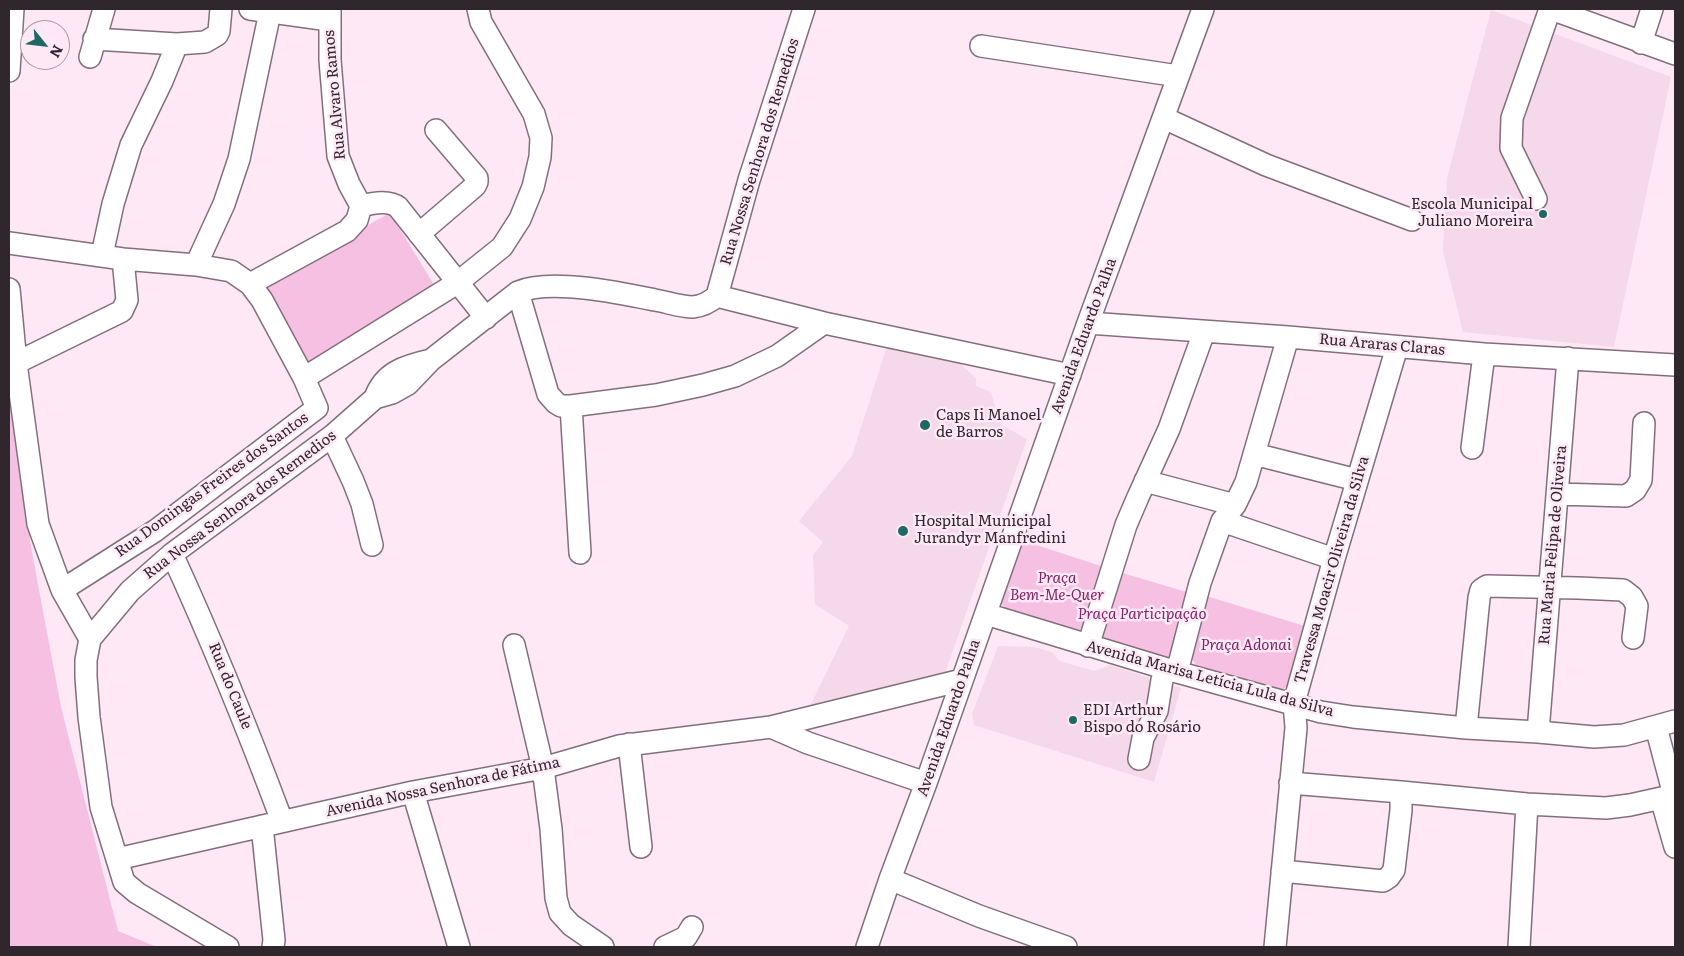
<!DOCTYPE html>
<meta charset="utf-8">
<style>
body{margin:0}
#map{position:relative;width:1684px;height:956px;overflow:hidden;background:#fee8f6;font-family:Literata,serif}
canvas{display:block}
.frame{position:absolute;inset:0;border:10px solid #2f272c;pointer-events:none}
.north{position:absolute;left:20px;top:20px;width:50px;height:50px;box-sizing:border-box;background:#fee8f6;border:1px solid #ab9ba5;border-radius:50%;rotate:119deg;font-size:14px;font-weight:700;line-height:20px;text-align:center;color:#2f272c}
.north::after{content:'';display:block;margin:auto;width:18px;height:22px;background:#1e6965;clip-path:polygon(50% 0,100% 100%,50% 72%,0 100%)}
</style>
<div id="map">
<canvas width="1684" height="956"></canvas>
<div class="frame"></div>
<div class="north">N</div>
</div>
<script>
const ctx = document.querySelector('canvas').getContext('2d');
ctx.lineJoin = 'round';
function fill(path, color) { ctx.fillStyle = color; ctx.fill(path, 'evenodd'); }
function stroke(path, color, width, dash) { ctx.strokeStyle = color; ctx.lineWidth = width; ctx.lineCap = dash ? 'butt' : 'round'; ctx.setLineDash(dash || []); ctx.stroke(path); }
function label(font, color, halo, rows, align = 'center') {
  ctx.font = font + ' Literata,serif'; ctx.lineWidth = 5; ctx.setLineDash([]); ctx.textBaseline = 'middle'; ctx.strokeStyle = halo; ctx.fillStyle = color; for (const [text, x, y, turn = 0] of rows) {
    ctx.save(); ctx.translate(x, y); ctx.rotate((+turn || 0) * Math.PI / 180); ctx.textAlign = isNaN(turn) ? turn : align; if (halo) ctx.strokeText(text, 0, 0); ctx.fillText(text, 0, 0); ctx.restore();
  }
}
fill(new Path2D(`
 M1491,10L1671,77L1614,347L1463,332L1443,251L1447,178Z
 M887,346L957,361L976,378V386L991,392L1000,424L1027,439L945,673L881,690L810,706L849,626L815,604L813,555L823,542L799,521L852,456Z
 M998,646L1034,647L1052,652L1060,661L1094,671L1110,665L1181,688L1154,782L974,725L972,714Z`), '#f5d8ea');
fill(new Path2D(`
 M390,213L436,288L306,366L259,284Z
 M9,390L31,547L61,707L118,931L157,947H9Z
 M1021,540L1104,567L1085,627L1077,631L1005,608L1002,604L1001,599Z
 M1116,571L1190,593L1173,653L1167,658L1102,639L1098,626Z
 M1203,595L1305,626L1289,684L1284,689L1278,692L1201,669L1196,665L1189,654Z`), '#f6c0e3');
const minor = new Path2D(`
 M250,9L329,20
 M330,9V60L338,156L349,184L361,206
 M804,9L749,180L717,296L824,323L1070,375
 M1551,9L1675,54
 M94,39L177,44L205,42L217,35L219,31L221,9
 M1641,43L1652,9
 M981,46L1178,76
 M90,57L104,9
 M9,71L13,9
 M1164,118L1266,165L1412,220
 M1536,199L1511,148L1512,118L1550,9
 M361,206C372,203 389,200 398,207L486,318
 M419,234L475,186L477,182V178L436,130
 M9,243L123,259L196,265L231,271L250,284L262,300L304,378L317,408L155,531L62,590
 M102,255L113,204L131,145L162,81L177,44
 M196,265L224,204L239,159L270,12
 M250,284L347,231L357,220L361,206
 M9,289L16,363L38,524L62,590L90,639
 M518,292L548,394L556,403L561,406H571L656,395L703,385L735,376L777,356L824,323
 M1088,323L1288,337L1484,354L1675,365
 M16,363L122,311L127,300L123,259
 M304,378L457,283L502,247L520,219L533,187L540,157L541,138L534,114L481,22L478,9
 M375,398C384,372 405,366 431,360
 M571,406L580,553
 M332,436L353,481L362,504L372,545
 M1472,448L1484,354
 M1254,454L1357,480
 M1145,481L1235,505
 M1558,494L1626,496L1635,490L1641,480L1644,423
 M1222,521L1334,559
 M172,554C212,641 248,730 282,821
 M986,614L1177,672L1321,712L1353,717L1466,728L1538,732L1594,737L1624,735L1675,721
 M514,645L543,768L551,829L556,898L560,913L571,925L603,947
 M1088,646L1126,525L1138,497L1169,429L1204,332
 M1177,672L1200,583L1222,521L1235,505L1246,482L1288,337
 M771,727L808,743L926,783
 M1656,727L1674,795
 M1466,728L1479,598L1481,590L1487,586L1578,588L1623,590L1632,597L1637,606L1633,638
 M1538,732L1568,358
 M629,744L641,847
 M1139,759L1143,738L1157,711L1162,680L1166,669
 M1290,783L1401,792L1527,804L1606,808L1630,805L1675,795
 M413,792L459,947
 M1661,798L1675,847
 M262,826L274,940L273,947
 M117,859L413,792L543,768L619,746L771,727L962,680
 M1282,871L1383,881L1389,877L1394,870L1401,810V792
 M890,879L979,916L1066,947
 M228,947L137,893L124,882L101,807L89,717L86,677V660L90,639L130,591L172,554L332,436L375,398L392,393L408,384L431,360L518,292C550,278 621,293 655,300C667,302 681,307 693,307C703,306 710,302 717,296
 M665,947L686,937L692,927
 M867,947L890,879L926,783L1088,323L1203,9
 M1275,947L1296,728L1294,703L1334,559L1397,347
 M1519,947L1527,804`);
stroke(minor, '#836f7c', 24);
stroke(minor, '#fff', 21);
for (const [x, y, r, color] of [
 [1543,214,5,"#1e6965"],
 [925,425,6,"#1e6965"],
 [903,531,6,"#1e6965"],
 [1073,720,5,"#1e6965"]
]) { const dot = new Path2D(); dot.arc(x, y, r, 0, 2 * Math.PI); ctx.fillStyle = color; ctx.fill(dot); stroke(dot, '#fee8f6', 2); }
label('15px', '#2f272c', '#fee8f6', [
 ["Rua Alvaro Ramos",335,95,-95],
 ["Rua Nossa Senhora dos Remedios",760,152,-73],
 ["Avenida Eduardo Palha",1084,336,-70],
 ["Rua Araras Claras",1382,345,5],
 ["Rua Domingas Freires dos Santos",212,485,-36],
 ["Rua Nossa Senhora dos Remedios",240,505,-37],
 ["Rua Maria Felipa de Oliveira",1553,545,-85],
 ["Travessa Moacir Oliveira da Silva",1332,570,-74],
 ["Avenida Marisa Letícia Lula da Silva",1210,679,15],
 ["Rua do Caule",230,686,68],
 ["Avenida Eduardo Palha",949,718,-71],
 ["Avenida Nossa Senhora de Fátima",443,787,-12]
]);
label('15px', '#2f272c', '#fee8f6', [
 ["Escola Municipal",1533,205,"right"],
 ["Juliano Moreira",1533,222,"right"],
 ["Caps Ii Manoel",936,416],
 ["de Barros",936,433],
 ["Hospital Municipal",914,522],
 ["Jurandyr Manfredini",914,539],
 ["EDI Arthur",1083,711],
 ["Bispo do Rosário",1083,728]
], 'left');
label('italic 15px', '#7f2669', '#fee8f6', [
 ["Praça",1057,579],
 ["Bem-Me-Quer",1057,596],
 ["Praça Participação",1142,615],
 ["Praça Adonai",1246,646]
]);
</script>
